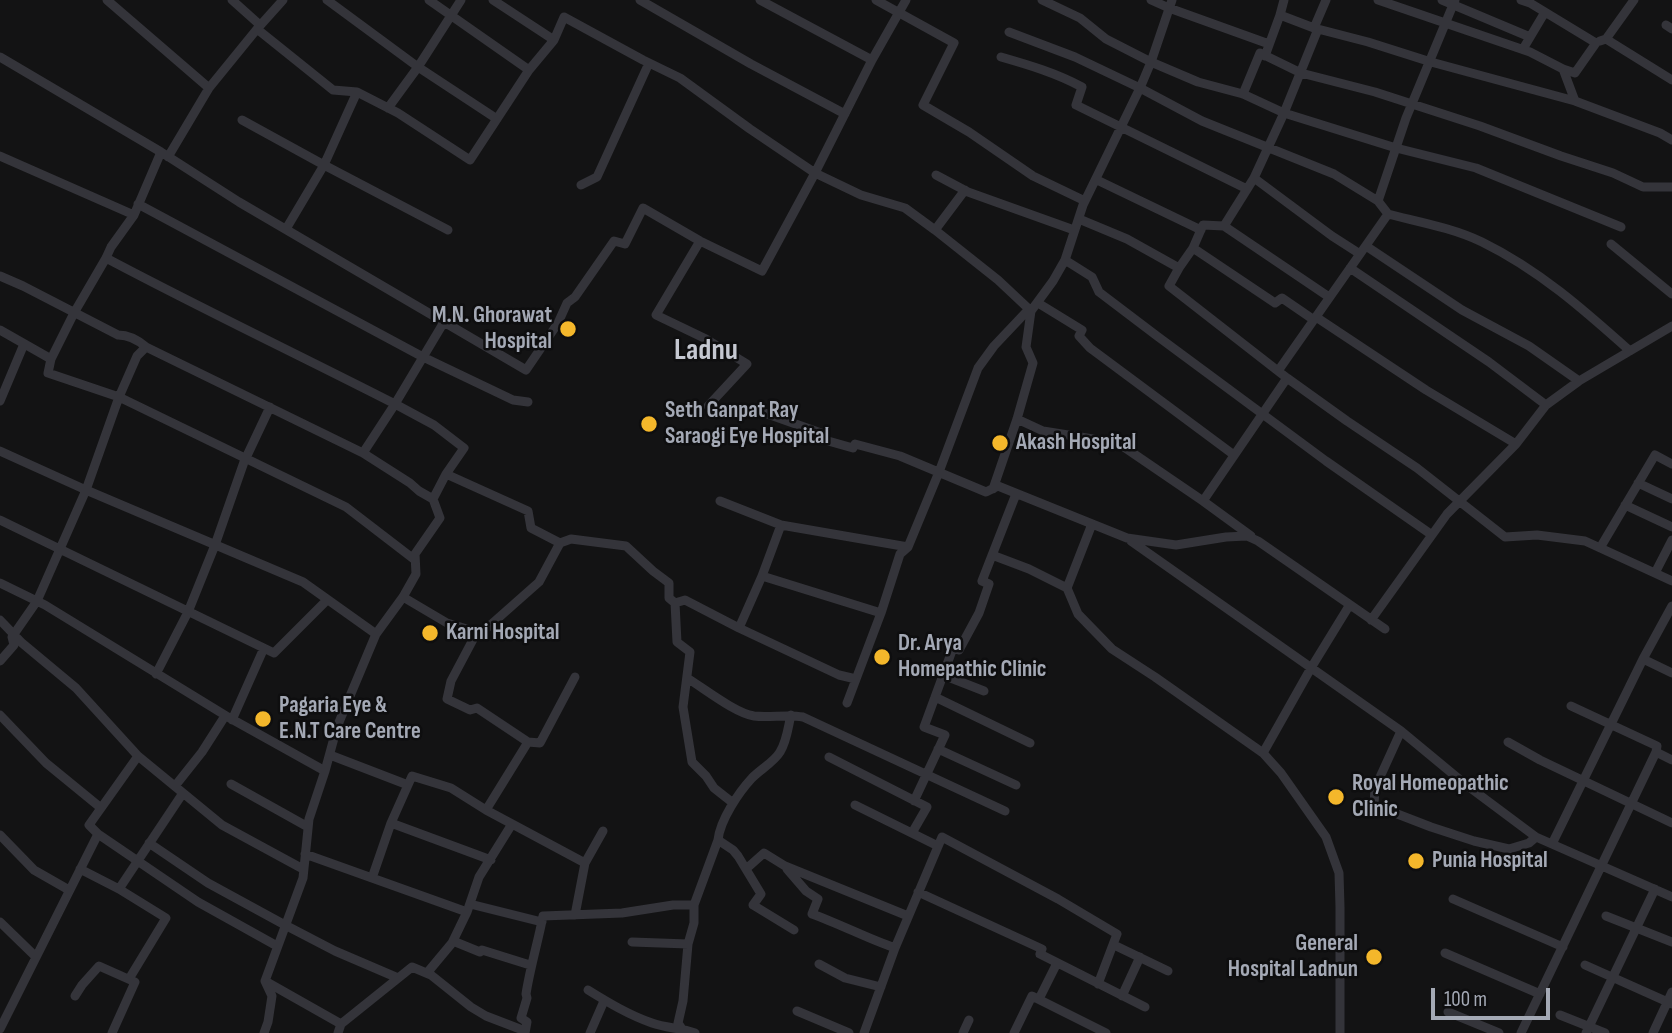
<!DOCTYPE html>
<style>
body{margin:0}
#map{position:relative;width:1672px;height:1033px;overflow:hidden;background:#131314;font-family:"Sofia Sans Condensed",sans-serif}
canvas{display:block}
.scale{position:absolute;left:1431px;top:988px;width:119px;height:32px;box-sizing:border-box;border:4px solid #a4a9b5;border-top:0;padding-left:9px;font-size:21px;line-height:24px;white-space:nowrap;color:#a4a9b5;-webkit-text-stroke:5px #0e0e0f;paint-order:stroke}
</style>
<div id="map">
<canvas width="1672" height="1033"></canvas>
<div class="scale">100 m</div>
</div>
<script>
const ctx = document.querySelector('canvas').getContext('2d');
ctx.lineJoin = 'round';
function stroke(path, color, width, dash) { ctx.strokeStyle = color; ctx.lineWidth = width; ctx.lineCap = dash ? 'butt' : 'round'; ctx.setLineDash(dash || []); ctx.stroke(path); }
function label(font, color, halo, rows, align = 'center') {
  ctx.font = font + ' "Sofia Sans Condensed",sans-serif'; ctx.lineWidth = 5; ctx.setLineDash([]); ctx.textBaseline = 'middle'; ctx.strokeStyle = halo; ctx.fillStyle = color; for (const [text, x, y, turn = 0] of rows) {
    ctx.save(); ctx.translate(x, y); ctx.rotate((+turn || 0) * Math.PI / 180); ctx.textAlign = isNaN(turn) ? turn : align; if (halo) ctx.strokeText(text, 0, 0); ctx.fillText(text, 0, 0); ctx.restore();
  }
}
stroke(new Path2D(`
 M107,0L209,88
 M232,0L260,25
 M327,0L418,67L497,119
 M429,0L529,70
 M493,0L554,40L564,17L643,60L680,78L750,129L815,173L762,271L700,241
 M640,0L751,64L845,114
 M760,0L872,60L906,0
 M876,0L954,43L923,105L969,132L1033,176L1085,201
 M1042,0L1080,18L1106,39L1151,62L1198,82L1243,94L1284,113L1396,148L1476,168L1621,227
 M1151,0L1169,8L1269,44
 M1378,0L1530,52L1563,69L1575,101
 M1442,0L1530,37
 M1521,0L1530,3L1596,43L1575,73L1563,69
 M1280,15L1284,0
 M1666,25L1672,29
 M1314,28L1326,0
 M257,29L333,90L357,92L398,113L470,160L529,70L554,40
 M1009,32L1075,57L1140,88L1202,121L1334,174L1378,201
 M1606,39L1672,80
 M1600,41L1606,39L1634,0
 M1523,49L1545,12
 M1265,56L1280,15L1314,28L1368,42L1431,62L1575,101L1660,133L1672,140
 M0,57L161,152L239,202L526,370L558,323L567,303L575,297L614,241L625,244L643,208L700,241L656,315L706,339L747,364L708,406L723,414L759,411L821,433V439L853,448L855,444L900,456L986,492L998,486L1127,538L1176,545L1226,537L1247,536L1258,541L1385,629
 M1001,57C1029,65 1056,73 1082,87L1076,105L1247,189
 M872,60L815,173L861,195L905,208L935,230L998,280L1031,311
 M1243,94L1260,53L1301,73L1375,92L1480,126L1561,156L1613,173L1643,187H1672
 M388,108L418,67L461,0
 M242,120L324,165L448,230
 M161,152L134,215L111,247L106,258L74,313L51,359L48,373L119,397L346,507L415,560
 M0,156L134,215
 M168,157L209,88L257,29L283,0
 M936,175L968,192L1074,230
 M1254,178L1332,236L1360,254
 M1097,180L1201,230
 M581,185L597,177L649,63
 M138,204L423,357L513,400L528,402
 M1388,214C1419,222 1453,228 1482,242C1539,270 1583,309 1630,351
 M1079,219L1127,239L1179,268L1169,286L1278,371
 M1224,226L1254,178L1284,113L1318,29
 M286,229L324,165L357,92
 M935,230L965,190
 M1611,244L1672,294
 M1366,246L1462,310L1529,346L1579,381
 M1193,248L1203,225L1224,226L1329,297
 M1065,260L1092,277L1099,292L1157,336L1326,461L1432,535
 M1179,268L1193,248L1275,303L1282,298L1314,320
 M1350,268L1489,362L1546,405
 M0,276L23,286L118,335C129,335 138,340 146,347L363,453L395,404C299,355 202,309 106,258
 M1038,303L1082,330L1079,336L1090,348L1234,455
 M1316,317L1426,390L1516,444
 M0,330L51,359
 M1287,378L1347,421L1417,468L1505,537L1537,535L1585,541L1672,581
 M0,401L24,344
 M1017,419L1043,431L1118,443L1203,501L1251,536
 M0,451L86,490L303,582L376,634
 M363,453L410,483L419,491L433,499
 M446,474L528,511L531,528L560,543L571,539L626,546L653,571L669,583V598L675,603L677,642L690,652L683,707L692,762L706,776L714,788L733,803
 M1638,483L1672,499
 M993,489L1017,419L1033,363L1026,347L1031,311L1053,281L1065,260L1083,205L1140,88L1151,62L1172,0
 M720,501L781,525L908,547
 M1203,501L1287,378L1278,371L1388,214L1378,201L1406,118L1455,0
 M1625,505L1672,527
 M0,520L274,653L327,600
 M1092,524L1067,588L1078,614L1112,649L1155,677L1263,753L1281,773L1326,837L1339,873L1340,907V1033
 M1131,541L1401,731L1465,784L1536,837L1672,897
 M1600,548L1655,455L1672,464
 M992,555L1029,569L1067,588
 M1655,573L1672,540
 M762,576L881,613
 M0,583L45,605L228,717L325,771
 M403,597L447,623L477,632L487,628L539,582L560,543
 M675,603L685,600L739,628L839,675L856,679
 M0,620L22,643L76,688L138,756L222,825L303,869
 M1371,620L1447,514L1516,444L1546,405L1579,381L1672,326
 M739,628L762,576L781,525
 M477,632L451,681L447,699L470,710L477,708L528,742
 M1643,659L1672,673
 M0,661L14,645L12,637L37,601L86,490L119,397L137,356L146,347
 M156,674L188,612L215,545L244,462L270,407
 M943,675L984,691
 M687,678C705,689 735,713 754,716C770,718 787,714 803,717L1005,811
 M935,697L1030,743
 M847,703L881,613L900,554L908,547L939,472L978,368L994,346L1029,309
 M1571,706L1657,746L1656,752L1672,760
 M0,715L46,763L101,808
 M232,720L264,648
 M1401,731L1375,788L1374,805L1431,827L1474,841L1509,849L1529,843L1536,837
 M1508,742L1540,760L1672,823
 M938,749L1016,785
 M1263,753L1311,668L1349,606
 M330,755L408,785L412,776L451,788L486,810L585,863
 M138,756L89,825L98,834L198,902L277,946
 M829,757L927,807L912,833
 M231,784L308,827
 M175,786L202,752L225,716
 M914,801L945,735L924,727L953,648L959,650L979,613L989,584L982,581L1016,494
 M855,805L938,846
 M486,810L528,742L540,743L575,677
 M391,823L491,860
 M0,835L34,870L69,890
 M718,840L733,850L738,856L761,894L753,905L794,930
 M149,843L208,883L285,925L335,951L398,978
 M1552,844L1643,659L1672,606
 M305,854L467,912
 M80,869L119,889L166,918L129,979
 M746,869L764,853L785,866L908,916
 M787,869L806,891L818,899L812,914C840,924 866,938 895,948
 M372,878L391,823L408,785
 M119,889L183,793
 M918,892L1042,949L1040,954L1145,1007
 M1453,899L1563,947
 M470,904L542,922
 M575,915L585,863L603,831
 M1606,916L1672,942
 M0,922L35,956
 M453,941L480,952L482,950L530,965
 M632,942L688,944
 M1114,945L1168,971
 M1445,953L1540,994
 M819,964L845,978L881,987
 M1585,965L1672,1004
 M427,973L452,943L467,912L479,877L512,824
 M265,981L341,1024
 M588,990C609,1003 629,1015 652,1023C666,1028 681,1028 695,1033
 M75,996L82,985L99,966L135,982L112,1033
 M1122,996L1140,957
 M1039,999L1057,963
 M797,1011L849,1033
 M1448,1012L1499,1033
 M1560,1015L1605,1033
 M0,1029L98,834
 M264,1033L268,1022L272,996L265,981L303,878L309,819L325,771L337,727L376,634L403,597L416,574L415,554L440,518L433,499L446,474L464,448L434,425L395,404L444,322
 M338,1033L341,1024L412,967L431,975L471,1007L486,1016L525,1031
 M525,1033L527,1022L521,1018L527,998L526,994C530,968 538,942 543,916L622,913L673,905H694
 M590,1033L604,1001
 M681,1033L682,1029L678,1023L683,1001L688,944L694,923V905L718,840C720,820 739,792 752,778C761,769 774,762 780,752C787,741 788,727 791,715
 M864,1033L895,948L942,837L1058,899L1117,934L1098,984
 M963,1033L969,1020
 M1014,1033L1032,996L1106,1033
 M1521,1033L1656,752
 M1586,1033L1655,889
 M1653,1033L1672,992`), '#34343a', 9);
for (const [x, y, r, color] of [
 [568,329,9,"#f4b72b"],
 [649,424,9,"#f4b72b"],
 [1000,443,9,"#f4b72b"],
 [430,633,9,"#f4b72b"],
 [882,657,9,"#f4b72b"],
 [263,719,9,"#f4b72b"],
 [1336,797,9,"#f4b72b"],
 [1416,861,9,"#f4b72b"],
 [1374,957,9,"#f4b72b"]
]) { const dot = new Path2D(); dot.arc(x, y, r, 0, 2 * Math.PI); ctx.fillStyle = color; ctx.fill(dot); stroke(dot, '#0e0e0f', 2.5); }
label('bold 23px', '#a4a9b5', '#0e0e0f', [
 ["M.N. Ghorawat",552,316,"right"],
 ["Hospital",552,342,"right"],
 ["Seth Ganpat Ray",665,411],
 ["Saraogi Eye Hospital",665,437],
 ["Akash Hospital",1016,443],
 ["Karni Hospital",446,633],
 ["Dr. Arya",898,644],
 ["Homepathic Clinic",898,670],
 ["Pagaria Eye &",279,706],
 ["E.N.T Care Centre",279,732],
 ["Royal Homeopathic",1352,784],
 ["Clinic",1352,810],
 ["Punia Hospital",1432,861],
 ["General",1358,944,"right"],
 ["Hospital Ladnun",1358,970,"right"]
], 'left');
label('bold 30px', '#c5c8d1', '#0e0e0f', [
 ["Ladnu",706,351]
]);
</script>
